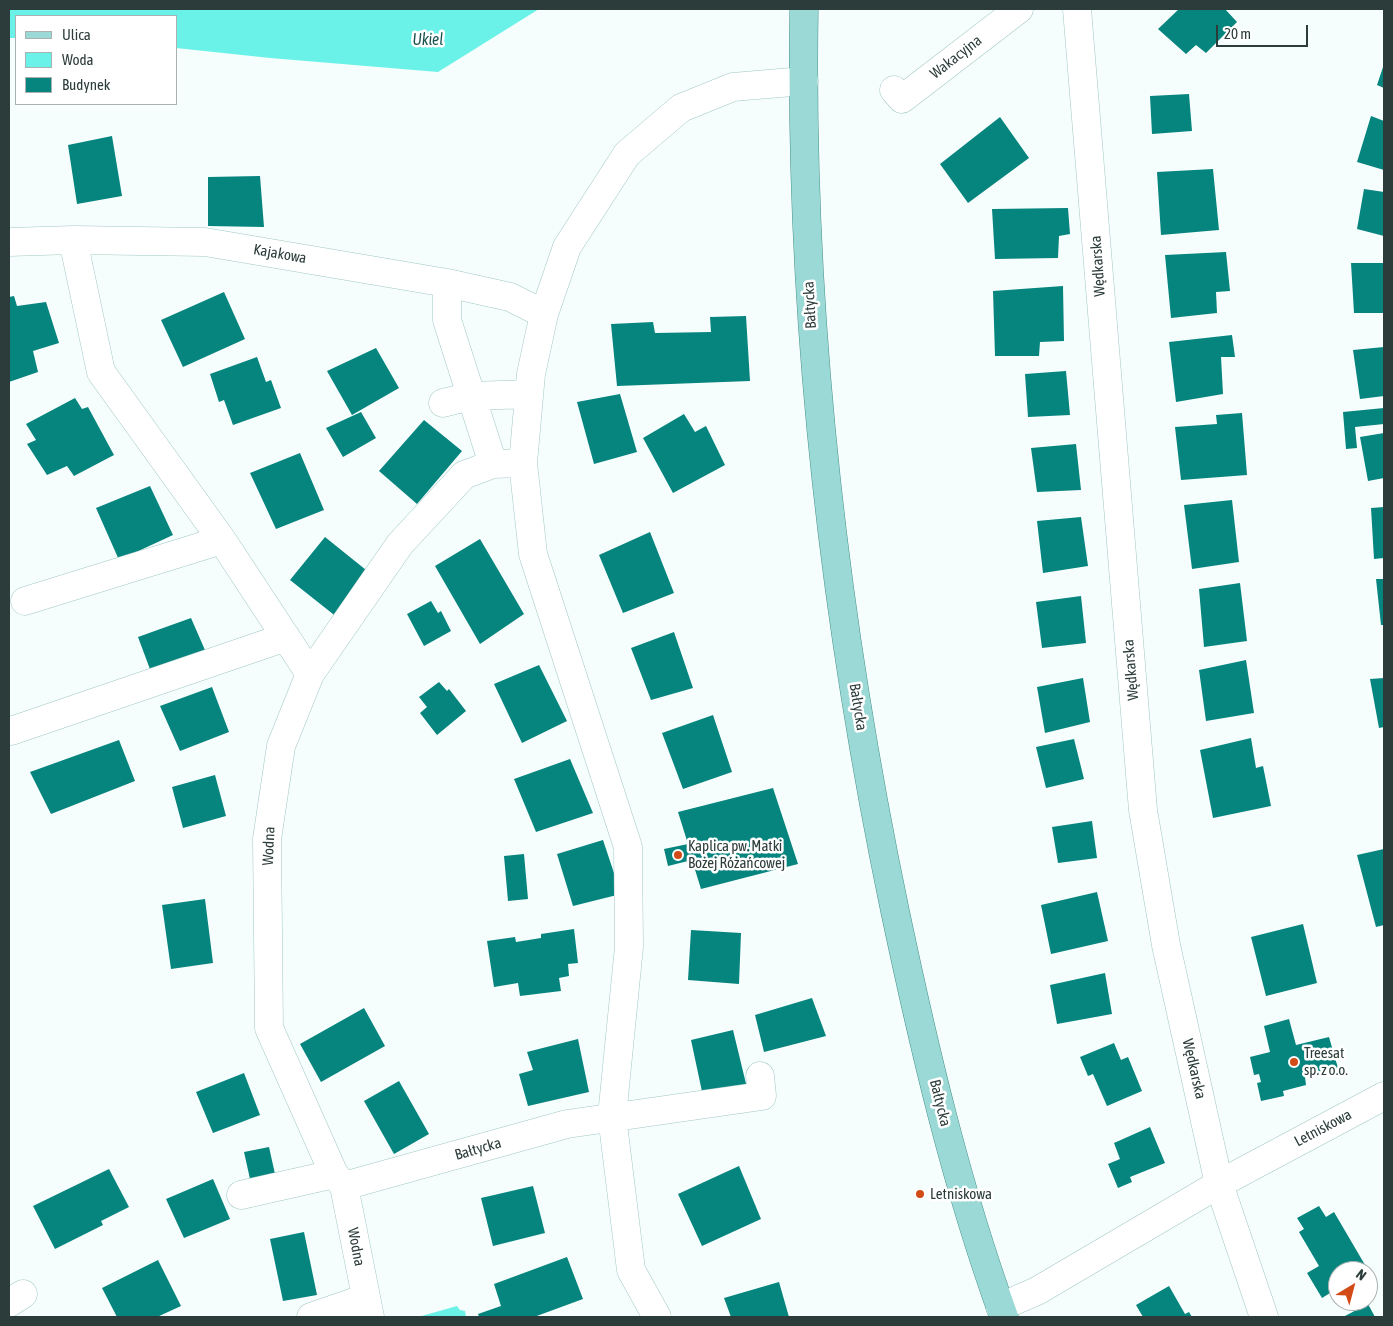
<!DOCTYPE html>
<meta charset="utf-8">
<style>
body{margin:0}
#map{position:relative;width:1393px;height:1326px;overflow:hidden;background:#f6fefd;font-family:"Asap Condensed",sans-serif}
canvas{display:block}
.frame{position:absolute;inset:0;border:10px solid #2c3c3a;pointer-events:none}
.legend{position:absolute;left:15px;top:15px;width:162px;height:90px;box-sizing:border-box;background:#fff;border:1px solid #abb1b0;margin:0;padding:6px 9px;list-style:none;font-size:15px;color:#2c3c3a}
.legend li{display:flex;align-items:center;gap:10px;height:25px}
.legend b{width:25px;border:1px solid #abb1b0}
.north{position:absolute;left:1328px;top:1261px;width:50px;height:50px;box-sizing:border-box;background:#fff;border:1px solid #abb1b0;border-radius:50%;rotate:37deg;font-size:14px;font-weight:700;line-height:20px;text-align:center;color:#2c3c3a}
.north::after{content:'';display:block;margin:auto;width:18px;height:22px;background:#d24b16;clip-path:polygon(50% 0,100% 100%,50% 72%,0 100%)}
.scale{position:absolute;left:1216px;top:25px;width:92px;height:22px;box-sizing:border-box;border:2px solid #2c3c3a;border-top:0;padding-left:6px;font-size:15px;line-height:18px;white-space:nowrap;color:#2c3c3a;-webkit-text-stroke:4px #fff;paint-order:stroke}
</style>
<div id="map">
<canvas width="1393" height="1326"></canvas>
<div class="frame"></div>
<ul class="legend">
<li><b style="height:6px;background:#9ad9d5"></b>Ulica</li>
<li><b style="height:14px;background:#6bf2e8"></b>Woda</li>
<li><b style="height:14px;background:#06847e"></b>Budynek</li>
</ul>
<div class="north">N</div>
<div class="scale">20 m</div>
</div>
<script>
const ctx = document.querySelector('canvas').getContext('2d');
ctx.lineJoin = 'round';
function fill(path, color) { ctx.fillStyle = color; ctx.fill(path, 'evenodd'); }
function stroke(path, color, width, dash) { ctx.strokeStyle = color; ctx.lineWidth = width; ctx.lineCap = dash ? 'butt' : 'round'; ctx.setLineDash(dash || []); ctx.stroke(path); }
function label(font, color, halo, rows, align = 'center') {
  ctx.font = font + ' "Asap Condensed",sans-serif'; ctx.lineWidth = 5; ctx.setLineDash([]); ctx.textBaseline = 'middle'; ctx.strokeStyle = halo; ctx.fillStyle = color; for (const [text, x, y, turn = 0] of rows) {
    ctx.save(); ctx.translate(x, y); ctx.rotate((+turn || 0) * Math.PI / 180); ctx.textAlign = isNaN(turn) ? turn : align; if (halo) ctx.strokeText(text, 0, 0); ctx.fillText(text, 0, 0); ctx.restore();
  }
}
fill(new Path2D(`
 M9,9H539L438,72L270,58L176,48V16H16V38H9Z
 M457,1306L460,1310L465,1311L466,1317H418Z`), '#6bf2e8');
fill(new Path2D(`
 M1179,9H1225L1237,22L1206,53L1196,45L1186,54L1158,29Z
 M1384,64V88L1377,85Z
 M1189,94L1192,131L1152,134L1150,96Z
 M1371,116L1384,121V170L1357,162Z
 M1000,117L1029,158L968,203L940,164Z
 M112,136L122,196L77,204L68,145Z
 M1213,169L1219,230L1161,235L1157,172Z
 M260,176L264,227L208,226V177Z
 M1364,189L1384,192V236L1357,229Z
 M1068,208L1070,234L1059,236L1058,258L995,259L992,209Z
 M1226,252L1230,291L1216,292L1217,313L1171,318L1165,255Z
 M1351,263H1384V313H1354Z
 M1063,286L1064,341L1040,342L1039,356H995L993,291Z
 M224,292L245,339L183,367L161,320Z
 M14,296L17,306L46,302L59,343L33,351L38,372L9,382V297Z
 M746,316L750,381L617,386L611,324L653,322L655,333L711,332L710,317Z
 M1232,335L1235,357H1221L1223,394L1176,402L1169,342Z
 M1384,347V396L1360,399L1353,350Z
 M376,348L399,388L352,415L327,371Z
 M257,357L266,382L271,380L281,408L233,425L224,400L219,402L210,374Z
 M1066,371L1070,415L1028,417L1025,374Z
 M620,394L637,452L594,464L577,402Z
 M75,398L82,409L88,407L114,455L74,476L67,466L47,475L27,444L36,440L26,424Z
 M1384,408V424L1355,427L1357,448L1346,449L1343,412Z
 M361,412L376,438L343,457L326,428Z
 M1242,413L1247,475L1181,480L1175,427L1217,424L1216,415Z
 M684,414L695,432L706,426L725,465L673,493L643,438Z
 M424,420L462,451L417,504L379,471Z
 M1384,433V478L1368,481L1360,437Z
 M1076,444L1081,490L1037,492L1031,448Z
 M300,453L324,510L276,529L250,473Z
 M150,486L173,535L119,560L96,508Z
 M1232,500L1239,562L1192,569L1184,505Z
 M1384,507V558L1374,559L1371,508Z
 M1081,517L1088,566L1043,573L1037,521Z
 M650,532L674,593L623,613L599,555Z
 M325,537L371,574L338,618L290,580Z
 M480,539L524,614L480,644L435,566Z
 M1376,579H1384V625H1381Z
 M1240,583L1247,641L1204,647L1199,589Z
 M1081,596L1086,643L1042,648L1036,602Z
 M431,601L438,613L441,611L451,631L424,646L407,614Z
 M191,618L208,657L154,680L138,637Z
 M674,632L693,688L651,700L631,648Z
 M1246,660L1254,713L1206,721L1199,670Z
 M539,665L567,721L522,743L494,684Z
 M1083,678L1090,722L1045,733L1037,687Z
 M1384,678V727L1379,728L1370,679Z
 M439,682L447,691L449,689L466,711L437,735L420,713L427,707L419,697Z
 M212,687L229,732L180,751L160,706Z
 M713,715L732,772L683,789L662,733Z
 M1251,738L1256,768L1263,766L1271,806L1213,818L1200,750Z
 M1074,739L1084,779L1046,788L1036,747Z
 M119,740L135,781L51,814L30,772Z
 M570,759L593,813L536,832L514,779Z
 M215,775L226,816L183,828L172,787Z
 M773,788L798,864L701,889L692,860L668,866L664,849L688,844L678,812Z
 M1092,821L1097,858L1058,863L1052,827Z
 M603,840L621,894L573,906L557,854Z
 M1384,849V925L1376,927L1357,855Z
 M524,854L528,899L508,901L504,856Z
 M1097,892L1108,941L1051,954L1041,905Z
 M205,899L213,963L171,969L162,905Z
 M1303,924L1317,983L1266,996L1251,937Z
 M574,929L578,963L568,964L569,976L559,978L561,991L520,996L518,983L494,987L487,941L515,937L516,942L541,938V934Z
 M691,930L741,933L739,984L688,980Z
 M1105,973L1112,1014L1057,1024L1050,985Z
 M812,998L826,1036L764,1052L755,1015Z
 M364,1008L385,1046L321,1082L300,1044Z
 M1289,1019L1296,1045L1329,1037L1338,1068L1305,1077L1306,1085L1283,1091L1284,1096L1261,1101L1257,1083L1261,1082L1259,1074L1254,1075L1250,1057L1270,1052L1264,1026Z
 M733,1030L748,1092L704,1101L691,1040Z
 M578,1039L589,1092L528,1106L519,1074L533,1070L527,1052Z
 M1114,1043L1121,1060L1128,1057L1142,1091L1107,1106L1093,1074L1088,1076L1080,1057Z
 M244,1073L260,1115L213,1133L196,1092Z
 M399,1081L429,1134L394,1154L364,1101Z
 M1150,1127L1165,1163L1130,1177L1132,1182L1118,1188L1108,1164L1120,1159L1114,1143Z
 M269,1147L277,1183L252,1188L244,1152Z
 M739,1166L761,1219L702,1246L678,1194Z
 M109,1169L129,1207L101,1221L103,1225L55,1249L33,1206Z
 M213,1179L230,1219L184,1238L166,1199Z
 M533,1186L545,1233L493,1246L481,1198Z
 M1319,1206L1326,1217L1334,1212L1368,1270L1338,1271V1288L1322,1298L1307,1273L1319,1266L1299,1232L1304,1229L1297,1218Z
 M304,1232L317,1295L283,1301L270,1239Z
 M567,1257L583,1299L534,1317H479L478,1314L501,1306L494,1284Z
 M158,1260L181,1306L157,1317H117L102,1288Z
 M779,1282L789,1317H731L724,1298Z
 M1169,1286L1185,1314L1189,1312L1192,1317H1143L1136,1305Z
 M1368,1304L1375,1317H1343Z`), '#06847e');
const minor = new Path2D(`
 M1077,9L1143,810L1166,945L1219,1184L1264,1317
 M894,90L902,99L1019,9
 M73,240L101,372L222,540L310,674
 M9,242L73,240L205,242L447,283L510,297L544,314
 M447,283V320L493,464
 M443,403L471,396L529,394
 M25,601L222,540
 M11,731L286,637
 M344,1186L567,1124L762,1096L760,1076
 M241,1195L334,1174
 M9,1303L23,1294
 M1000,1307L1037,1291L1219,1184L1384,1096
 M311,1317L366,1298
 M370,1317L344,1186L334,1174L269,1028L267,839L281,746L310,674L400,544L464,475L493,464L523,463
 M657,1317L631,1270L612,1116L629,947L628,847L533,554L523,463L531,374L544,314L567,247L627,154L681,108L733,87L804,81`);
const major = new Path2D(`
 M804,9C799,312 833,614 895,911C924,1048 956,1185 1004,1317`);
stroke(minor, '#a0c8c4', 29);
stroke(major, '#48928d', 29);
stroke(minor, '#fff', 28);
stroke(major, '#9ad9d5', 28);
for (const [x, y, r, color] of [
 [678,855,5,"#d24b16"],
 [1294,1062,5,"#d24b16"],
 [920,1194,5,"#d24b16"]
]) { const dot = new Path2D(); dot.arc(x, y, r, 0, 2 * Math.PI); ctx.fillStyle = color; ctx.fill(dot); stroke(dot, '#fff', 2); }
label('15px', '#2c3c3a', '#fff', [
 ["Wakacyjna",956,57,-38],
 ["Kajakowa",280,254,10],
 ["Wędkarska",1098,266,-94],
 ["Bałtycka",810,305,-93],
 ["Wędkarska",1131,670,-95],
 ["Bałtycka",858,707,81],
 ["Wodna",269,846,-87],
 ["Wędkarska",1194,1069,77],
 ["Bałtycka",940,1103,76],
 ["Letniskowa",1323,1128,-28],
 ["Bałtycka",478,1149,-16],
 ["Wodna",356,1247,79]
]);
label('15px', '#2c3c3a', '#fff', [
 ["Kaplica pw. Matki",688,846],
 ["Bożej Różańcowej",688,863],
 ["Treesat",1304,1053],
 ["sp. z o.o.",1304,1070],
 ["Letniskowa",930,1194]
], 'left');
label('italic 16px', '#18534f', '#fff', [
 ["Ukiel",428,40]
]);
</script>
